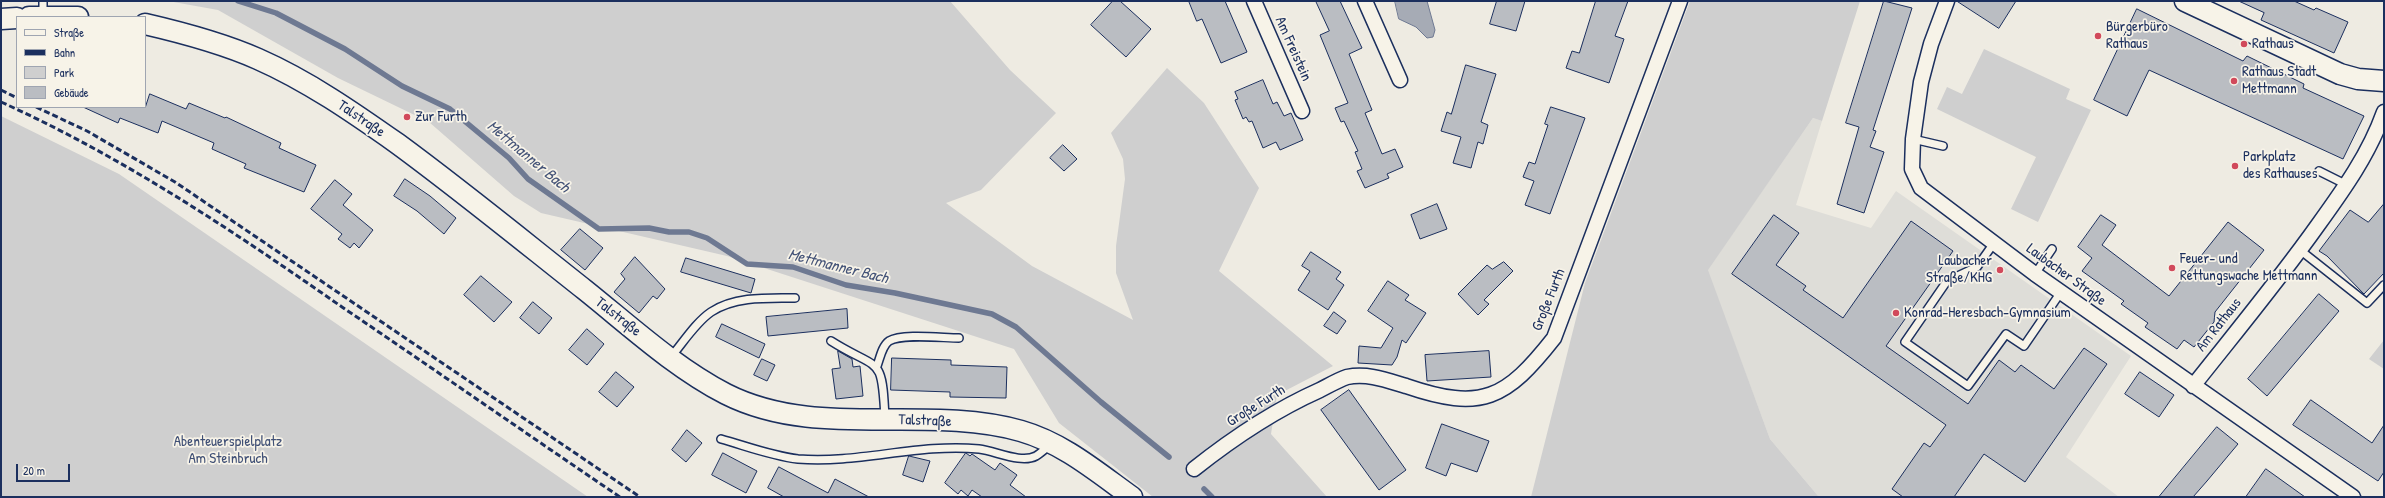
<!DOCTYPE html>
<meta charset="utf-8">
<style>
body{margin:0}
#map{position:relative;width:2385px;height:498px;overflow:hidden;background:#eeebe2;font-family:"Patrick Hand",sans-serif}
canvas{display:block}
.frame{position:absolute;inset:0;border:2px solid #1b2f5e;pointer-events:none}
.legend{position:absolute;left:16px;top:16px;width:130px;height:92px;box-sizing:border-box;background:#f7f3e8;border:1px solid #9fa5b1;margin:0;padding:5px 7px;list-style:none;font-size:12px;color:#1b2f5e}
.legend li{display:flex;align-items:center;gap:8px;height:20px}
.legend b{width:20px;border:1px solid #9fa5b1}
.scale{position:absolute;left:16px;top:464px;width:54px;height:18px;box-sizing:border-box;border:2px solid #1b2f5e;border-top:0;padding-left:5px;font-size:12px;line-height:14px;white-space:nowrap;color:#1b2f5e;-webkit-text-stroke:3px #f7f3e8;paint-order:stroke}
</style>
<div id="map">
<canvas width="2385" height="498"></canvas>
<div class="frame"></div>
<ul class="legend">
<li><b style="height:5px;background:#f7f3e8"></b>Straße</li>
<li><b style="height:5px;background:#1b2f5e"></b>Bahn</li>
<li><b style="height:11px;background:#cfcfcf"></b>Park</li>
<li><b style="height:11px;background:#babdc2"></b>Gebäude</li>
</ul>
<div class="scale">20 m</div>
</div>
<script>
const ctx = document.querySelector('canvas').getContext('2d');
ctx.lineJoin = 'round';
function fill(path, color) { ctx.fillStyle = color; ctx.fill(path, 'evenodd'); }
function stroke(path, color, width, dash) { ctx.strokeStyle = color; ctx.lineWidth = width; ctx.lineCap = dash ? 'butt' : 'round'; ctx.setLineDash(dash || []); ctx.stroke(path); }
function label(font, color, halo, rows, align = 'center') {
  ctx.font = font + ' "Patrick Hand",sans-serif'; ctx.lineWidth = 3.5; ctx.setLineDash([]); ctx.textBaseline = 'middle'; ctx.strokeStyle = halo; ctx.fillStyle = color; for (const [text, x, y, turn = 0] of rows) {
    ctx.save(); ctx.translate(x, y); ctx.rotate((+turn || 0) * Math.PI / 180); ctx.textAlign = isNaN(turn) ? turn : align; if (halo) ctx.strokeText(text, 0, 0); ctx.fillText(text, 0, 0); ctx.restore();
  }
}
fill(new Path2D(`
 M1813,118L1822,121L1796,205L1871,228L1896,191L2131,356L2066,457L2119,497H1819L1770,439L1707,270Z`), '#deddd8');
fill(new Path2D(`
 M168,1H950L1010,70L1056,113L981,190L946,203L1032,266L1133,320L1116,273V246L1125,179L1123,159L1111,133L1167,68L1204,103L1259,188L1219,271L1333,366L1277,395L1271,434L1327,497H1153L1059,423L1014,349L727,256L541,213L514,196L429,122L338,78L218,10Z
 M1690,1H1860L1822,121L1813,118L1708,270L1770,439L1819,497H1531L1585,283Z
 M1984,49L2070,89L2066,99L2091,110L2038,222L2011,209L2036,157L1937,109L1947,87L1962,94Z
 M1,116L119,174L588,497H1Z
 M2384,340V369L2369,359Z`), '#cfcfcf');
const water = new Path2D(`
 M1395,1H1427L1435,30L1433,37L1427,38L1416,27L1399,19Z`);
fill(water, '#a6abb5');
stroke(water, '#6e7992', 1);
stroke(new Path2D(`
 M238,1L276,13L345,49L402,86L450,109L509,158L528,179L599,229L649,228L669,232H689L707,238L747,264L793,267L846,285L895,293L992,314L1016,327L1101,402L1169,457
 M1204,489L1212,497`), '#6e7992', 5.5);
const building = new Path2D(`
 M1113,1H1120L1151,29L1126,57L1091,25Z
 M1189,1H1225L1247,52L1221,63L1202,19L1197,21Z
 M1316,1H1340L1362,48L1349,54L1372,110L1365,113L1382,154L1395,149L1403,167L1387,174L1389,178L1365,188L1357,171L1362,169L1355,152L1358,151L1344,121L1341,122L1335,108L1348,103L1320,35L1329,31Z
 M1497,1H1525L1516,31L1490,24Z
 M1596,1H1628L1615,36L1624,39L1609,83L1566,68L1572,51L1579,53Z
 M1884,1L1912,8L1873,130L1876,131L1870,147L1884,152L1864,213L1837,204L1859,127L1846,123Z
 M1957,1H2016L1999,28Z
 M2239,1H2294L2314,10L2316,8L2348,22L2334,53L2261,20L2264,13Z
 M2137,9L2243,61L2247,56L2304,84L2303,88L2364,116L2343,159L2149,70L2127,116L2094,100Z
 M1466,65L1496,74L1481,122L1488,125L1483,144L1478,142L1471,168L1453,163L1461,137L1441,131L1447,112L1451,114Z
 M1263,80L1273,104L1277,102L1284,116L1291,113L1303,140L1280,150L1276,142L1263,148L1252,121L1249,122L1246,117L1243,119L1235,100L1238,99L1235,92Z
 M150,94L186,109L189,103L225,118L226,117L281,143L279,148L316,165L304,192L244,168L246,164L212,149L214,143L162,121L158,133L120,118L118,123L83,107H145Z
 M1551,107L1585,118L1550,214L1525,205L1534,181L1523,177L1529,162L1535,164L1548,125L1545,124Z
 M1063,145L1077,159L1064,171L1050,158Z
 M405,179L430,196L456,218L444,234L417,211L394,196Z
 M335,180L352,194L343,205L373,230L359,248L354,243L350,248L338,239L342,234L311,209Z
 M1437,204L1447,229L1420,239L1411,215Z
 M2384,204V273L2364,294L2327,256L2319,251L2350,210L2368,222Z
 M1774,215L1799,233L1776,265L1806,286L1803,290L1843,318L1911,221L1953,251L1886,346L1968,404L1999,360L2015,372L2021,365L2054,389L2084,348L2107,364L2025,482L1984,454L1954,497H1903L1892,489L1924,443L1930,447L1946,425L1732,274Z
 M2101,215L2116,225L2102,245L2169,296L2228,222L2264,250L2215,312L2214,322L2194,347L2184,340L2177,349L2145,327L2148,323L2121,304L2124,301L2082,271L2092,258L2078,247Z
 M580,229L603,248L585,270L561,250Z
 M1311,252L1341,272L1336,279L1344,285L1328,310L1298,290L1310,271L1302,266Z
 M635,257L665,289L657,299L653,296L639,313L614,292L625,279L621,274Z
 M686,258L755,279L751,293L681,272Z
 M1504,262L1513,271L1484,300L1489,304L1478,315L1458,294L1487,265L1492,269Z
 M481,276L512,302L494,322L464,295Z
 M1388,281L1409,295L1405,300L1426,313L1406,343L1402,340L1397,357L1392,365L1358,363L1359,346L1381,348L1393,328L1368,311Z
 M2319,294L2339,311L2267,396L2248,379Z
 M533,302L552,318L539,334L520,318Z
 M847,309L848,328L768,336L766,317Z
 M1334,312L1346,321L1337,334L1324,326Z
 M722,324L765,344L759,358L716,337Z
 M587,329L604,344L587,365L569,350Z
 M838,351L852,359L853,367L860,366L863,396L836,399L832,369L840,368Z
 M1489,351L1491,377L1427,381L1425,355Z
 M892,358L951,360V365L1007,367L1006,398L950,397V392L891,390Z
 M762,359L775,365L767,381L754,375Z
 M616,372L634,387L617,407L599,392Z
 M2140,372L2174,395L2159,417L2125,394Z
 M1349,390L1406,470L1379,490L1321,410Z
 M2311,400L2372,443L2384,425V472L2378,481L2293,425Z
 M1442,424L1489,441L1477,472L1451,463L1446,476L1426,468Z
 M2217,427L2238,444L2207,481L2193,497H2159Z
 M687,430L702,443L686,462L672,450Z
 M723,453L757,471L746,493L712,475Z
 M966,453L970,456L972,454L995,470L1000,463L1017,475L1010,485L1026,497H982L972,490L968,496L961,490L958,494L945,483Z
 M909,456L930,461L923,482L903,475Z
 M779,467L828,493L835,479L869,497H784L768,488Z
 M2266,469L2305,497H2246Z`);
fill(building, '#babdc2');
stroke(building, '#1b2f5e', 1);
const lane = new Path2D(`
 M43,17V1
 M1913,139L1943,146
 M2319,171L2347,185
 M1994,243L1977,267L1947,281L1905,342L1968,386L2006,334L2024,346L2061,292
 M2300,250L2367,303L2384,285
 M2035,274L2052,249
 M831,341C880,372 882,353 885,419
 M670,358C683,343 695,323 711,312C735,296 768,298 795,298
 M877,366C880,358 882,346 889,341C902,333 943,338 959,338
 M721,439C746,446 772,456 798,459C859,464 918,443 979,449C996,451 1021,464 1036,456C1041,453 1046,448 1050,445`);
const street = new Path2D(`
 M1254,1L1302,111
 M1365,1L1400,80
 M1947,1L1931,44L1921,82L1913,139L1912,169L1921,188L2035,274L2353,497
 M2193,386C2235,333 2279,280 2318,225C2344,189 2369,154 2384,112
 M1194,469C1233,438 1275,410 1320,390C1328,386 1338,380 1347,377C1368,373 1386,380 1406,386C1482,412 1506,399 1554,338L1680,1`);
const secondary = new Path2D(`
 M2185,1L2340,74L2358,79L2384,81
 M29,17H78
 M1,19L17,18
 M145,24C184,33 222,43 258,59C308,81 354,113 398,144C462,191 523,241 585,290C630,326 674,367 726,394C817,440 925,404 1021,431C1063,443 1097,472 1132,497`);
stroke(lane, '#1b2f5e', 10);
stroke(street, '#1b2f5e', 17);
stroke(secondary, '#1b2f5e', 23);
stroke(lane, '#f7f3e8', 7);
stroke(street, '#f7f3e8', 14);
stroke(secondary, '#f7f3e8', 20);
stroke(new Path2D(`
 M1,90L17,98
 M1,102C123,157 233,231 342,307C435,370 527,434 620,497
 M36,107L87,131L175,182L640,497`), '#1b2f5e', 3, [6, 3]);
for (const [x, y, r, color] of [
 [2098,36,4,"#d1495b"],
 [2244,44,4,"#d1495b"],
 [2234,81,4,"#d1495b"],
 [407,117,4,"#d1495b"],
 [2235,166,4,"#d1495b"],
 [2172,268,4,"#d1495b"],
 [2000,270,4,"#d1495b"],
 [1896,313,4,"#d1495b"]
]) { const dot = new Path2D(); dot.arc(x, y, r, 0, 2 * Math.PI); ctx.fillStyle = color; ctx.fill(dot); stroke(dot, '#f7f3e8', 1.5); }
label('15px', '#1b2f5e', '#f7f3e8', [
 ["Bürgerbüro",2106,27],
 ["Rathaus",2106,44],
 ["Rathaus",2252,44],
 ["Rathaus Stadt",2242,72],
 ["Mettmann",2242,89],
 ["Zur Furth",415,117],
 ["Parkplatz",2243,157],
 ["des Rathauses",2243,174],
 ["Feuer- und",2180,259],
 ["Rettungswache Mettmann",2180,276],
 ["Laubacher",1992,261,"right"],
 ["Straße/KHG",1992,278,"right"],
 ["Konrad-Heresbach-Gymnasium",1904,313]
], 'left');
label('15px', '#1b2f5e', '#f7f3e8', [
 ["Am Freistein",1293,49,66],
 ["Talstraße",361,119,34],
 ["Laubacher Straße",2066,275,36],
 ["Große Furth",1549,300,-68],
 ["Talstraße",618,317,38],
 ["Am Rathaus",2219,325,-52],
 ["Große Furth",1256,406,-32],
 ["Talstraße",925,421,2]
]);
label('15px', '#3f4f75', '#f7f3e8', [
 ["Abenteuerspielplatz",228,442],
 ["Am Steinbruch",228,459]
]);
label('italic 16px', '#455478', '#f7f3e8', [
 ["Mettmanner Bach",528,157,40],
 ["Mettmanner Bach",838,267,14]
]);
</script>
